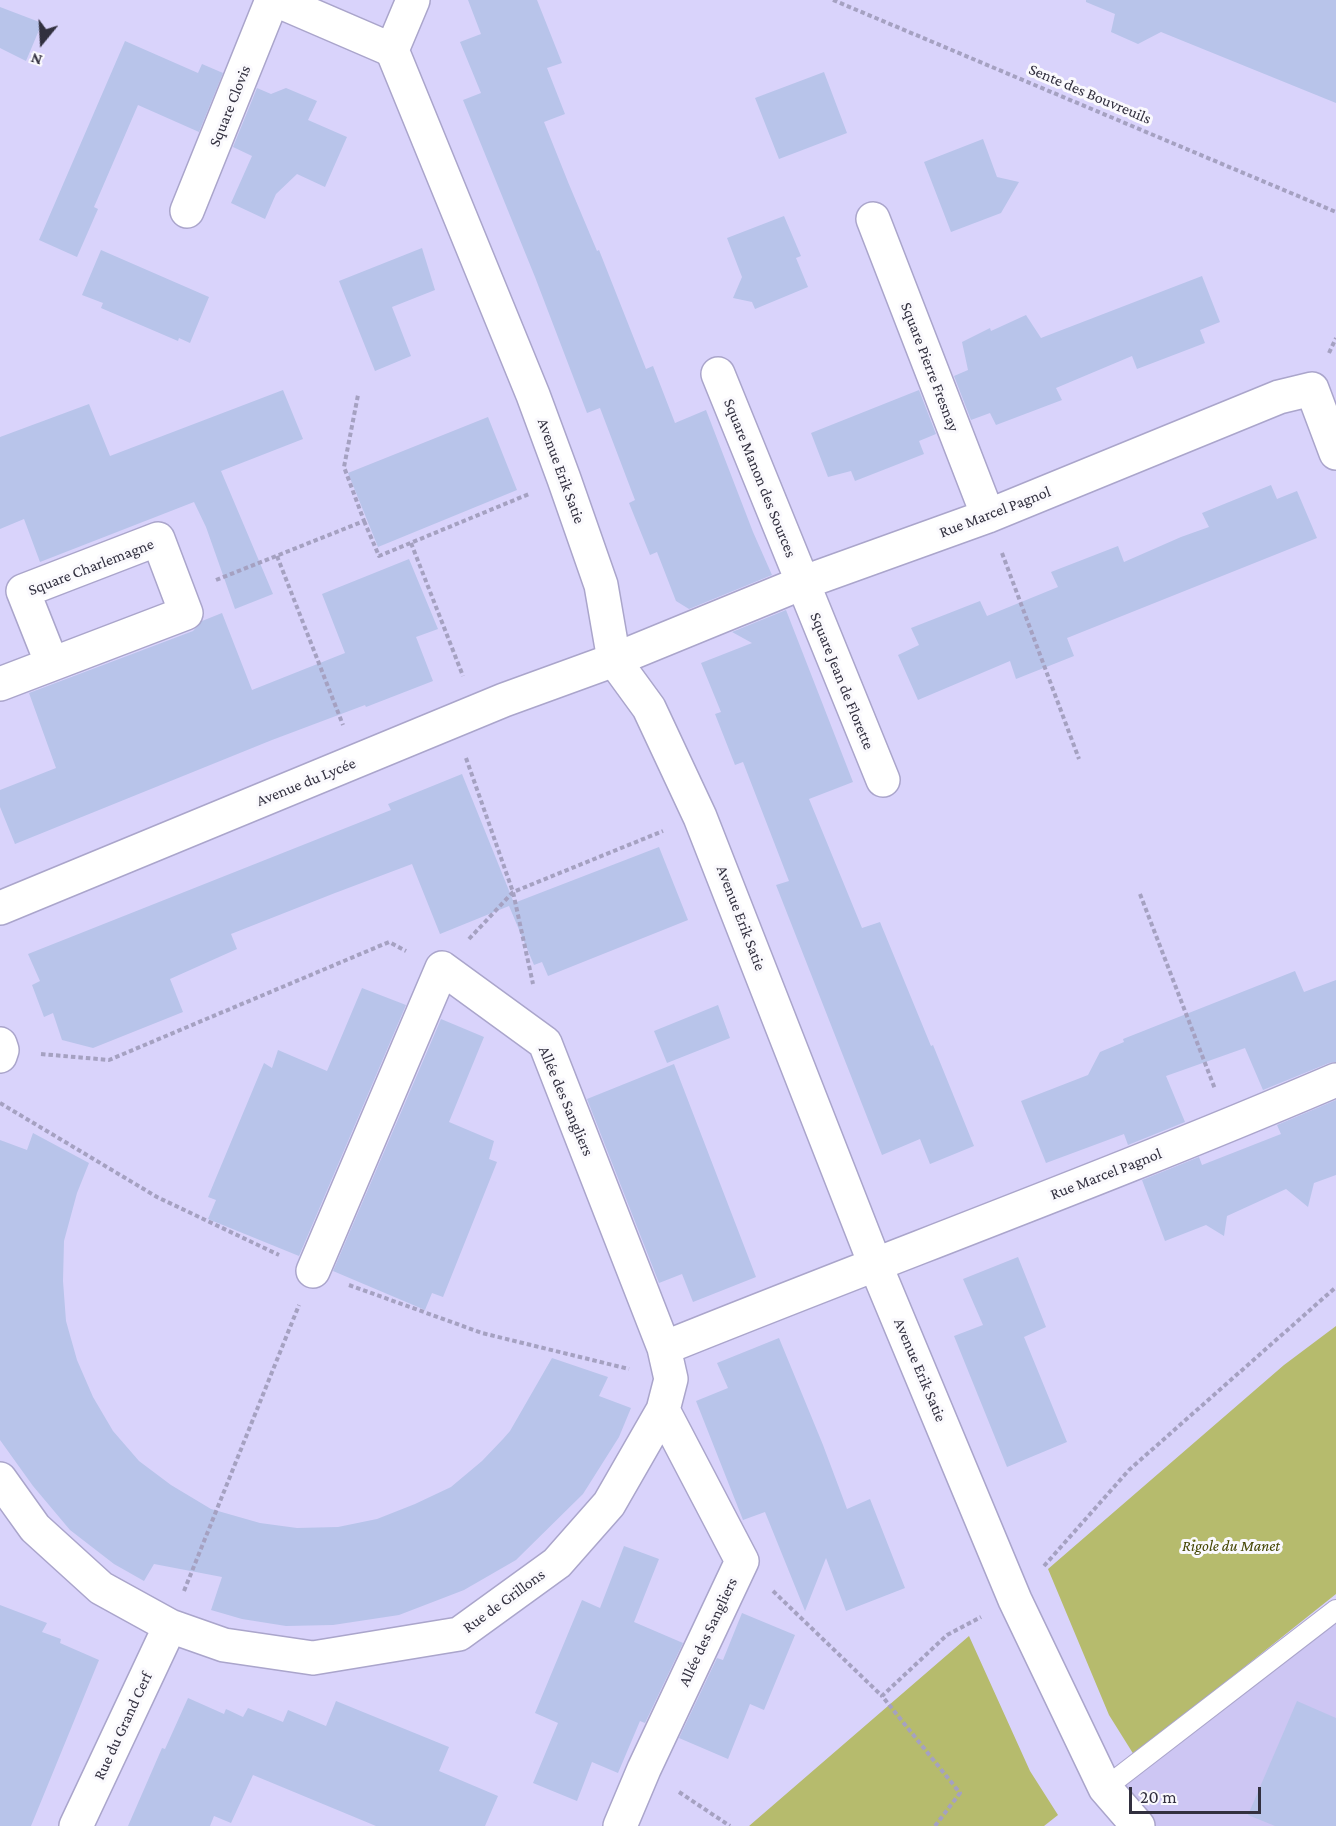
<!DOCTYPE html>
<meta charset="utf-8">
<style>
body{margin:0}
#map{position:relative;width:1336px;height:1826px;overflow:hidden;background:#d9d3fb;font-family:"Crimson Pro",serif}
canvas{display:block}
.north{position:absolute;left:12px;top:12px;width:60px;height:60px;-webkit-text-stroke:4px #faf9fd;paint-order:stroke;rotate:198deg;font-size:16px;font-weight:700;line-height:24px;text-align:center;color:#32303f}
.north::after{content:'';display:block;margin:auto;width:21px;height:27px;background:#32303f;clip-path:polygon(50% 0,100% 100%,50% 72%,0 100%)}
.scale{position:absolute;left:1129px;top:1787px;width:132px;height:27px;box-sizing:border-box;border:3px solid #32303f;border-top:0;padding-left:8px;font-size:18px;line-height:21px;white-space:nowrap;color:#32303f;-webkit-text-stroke:4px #faf9fd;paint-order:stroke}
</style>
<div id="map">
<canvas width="1336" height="1826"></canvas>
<div class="north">N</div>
<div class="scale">20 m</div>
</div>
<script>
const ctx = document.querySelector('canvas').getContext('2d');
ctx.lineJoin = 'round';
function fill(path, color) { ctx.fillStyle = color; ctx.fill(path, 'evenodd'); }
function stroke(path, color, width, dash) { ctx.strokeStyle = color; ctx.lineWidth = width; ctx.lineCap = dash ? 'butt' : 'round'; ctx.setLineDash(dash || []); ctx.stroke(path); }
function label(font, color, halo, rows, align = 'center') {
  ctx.font = font + ' "Crimson Pro",serif'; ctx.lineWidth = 6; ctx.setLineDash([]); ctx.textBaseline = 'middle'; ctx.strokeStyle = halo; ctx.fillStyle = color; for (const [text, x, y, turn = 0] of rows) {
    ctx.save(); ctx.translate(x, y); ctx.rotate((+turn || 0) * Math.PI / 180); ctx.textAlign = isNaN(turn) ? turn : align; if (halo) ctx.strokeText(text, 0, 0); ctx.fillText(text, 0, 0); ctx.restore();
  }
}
fill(new Path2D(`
 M1336,1610V1826H1138L1105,1788Z`), '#cdc6f3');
fill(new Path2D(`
 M1336,1326V1594L1134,1755L1109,1715L1048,1569L1284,1365Z
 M969,1636L1030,1771L1058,1815L1044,1826H749Z`), '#b6bb6d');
fill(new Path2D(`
 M468,0H537L562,63L547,68L565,114L544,122L568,182L597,251L599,250L646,369L653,366L675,423L706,410L753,532L772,575L689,609L676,601L657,552L650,555L629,503L635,500L600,408L587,413L535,277L463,100L481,93L460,42L481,34Z
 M1086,0H1336V103L1161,32L1138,44L1111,32L1115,14L1086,2Z
 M0,7L42,23L26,61L0,48Z
 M125,41L198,73L202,64L223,73L199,132L138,105L94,207L98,209L77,257L39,240Z
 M824,72L847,133L779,159L755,98Z
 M257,88L271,94L286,88L317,101L308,120L347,137L325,187L297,174L276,194L265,219L231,203L252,156L233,147Z
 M983,139L997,177L1019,182L1001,213L951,232L924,162Z
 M784,216L801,256L796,258L808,287L755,309L752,302L733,298L742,277L727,238Z
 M422,248L435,290L392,307L411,356L375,371L339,281Z
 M101,250L209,297L190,343L179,338L178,341L101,308L103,303L82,295Z
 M1202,276L1220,322L1200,330L1205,343L1137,369L1132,356L1056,388L1062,400L996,425L990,413L971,420L954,376L968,370L962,342L990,328L991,331L1026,315L1041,338Z
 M283,390L303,439L221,471L273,594L235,609L206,527L194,502L40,562L24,519L0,529V437L89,404L110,456Z
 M919,390L936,434L919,441L924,454L855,481L851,471L828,477L811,433Z
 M488,417L517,490L378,547L348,473Z
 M1271,485L1277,499L1297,491L1317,538L1067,638L1074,656L1016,679L1010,661L918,700L898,655L919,645L911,628L980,601L987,616L1058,587L1051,572L1118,546L1124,562L1181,537L1209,527L1202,513Z
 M409,559L438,629L416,637L433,681L366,707L365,705L272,740L15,844L0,807V790L56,768L29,693L193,631L202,621L222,613L252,690L345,653L322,594Z
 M786,610L853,782L809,799L862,928L880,922L931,1046L933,1045L974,1146L930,1164L920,1139L882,1155L776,885L789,881L743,762L735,765L715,714L721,712L701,663L752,643L732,632Z
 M462,774L514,903L659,847L688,920L548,976L542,962L534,965L509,906L440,934L412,864L335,893L231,934L237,949L170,979L183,1012L93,1048L62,1040L53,1013L44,1017L32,985L40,981L28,954L391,810L388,804Z
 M1295,971L1304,992L1336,980V1062L1329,1063L1263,1090L1245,1048L1166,1076L1185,1122L1128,1145L1124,1134L1046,1163L1021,1101L1088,1075L1100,1052L1124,1042L1123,1039Z
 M362,988L406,1005L299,1256L208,1219L216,1200L208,1197L264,1063L272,1068L278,1050L327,1071Z
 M718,1005L730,1038L667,1063L654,1031Z
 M441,1019L484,1037L449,1122L494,1141L489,1159L497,1162L443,1297L432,1293L425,1310L333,1271Z
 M674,1064L756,1277L693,1302L682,1274L659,1283L587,1099Z
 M1336,1100V1175L1314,1183L1308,1207L1286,1189L1227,1216L1224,1236L1206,1225L1165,1241L1142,1180L1199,1157L1202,1165L1281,1134L1277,1125Z
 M33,1133L89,1163L77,1193L64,1241L63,1281L66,1321L77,1360L93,1397L113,1431L139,1461L171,1485L211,1509L260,1523L297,1528L338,1527L377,1519L415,1504L451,1487L482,1461L503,1439L510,1431L552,1358L608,1377L599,1396L631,1408L619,1437L583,1494L516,1560L464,1590L399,1615L333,1625L286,1626L242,1619L211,1610L222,1577L154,1564L144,1581L114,1564L70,1530L33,1486L0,1440V1140L27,1150Z
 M1018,1257L1046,1327L1024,1337L1067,1442L1007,1467L954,1336L983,1325L963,1279Z
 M779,1338L823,1445L847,1509L870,1499L905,1588L846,1611L826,1558L805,1611L765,1512L743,1520L696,1401L728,1388L717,1363Z
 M624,1546L659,1559L634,1622L683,1643L645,1723L640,1721L618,1773L592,1762L577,1801L533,1783L558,1723L535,1713L582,1600L600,1608Z
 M0,1605L47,1623L42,1632L61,1639L60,1643L99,1660L31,1826H0Z
 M742,1613L795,1635L764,1710L750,1704L728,1759L679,1738L717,1658L723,1660Z
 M188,1698L224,1714L226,1709L243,1717L248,1708L283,1722L288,1710L326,1726L336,1701L449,1747L439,1771L498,1796L485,1826H376L253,1775L231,1823L214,1816L210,1826H128L162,1748L165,1749Z
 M1297,1701L1336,1718V1826H1275L1248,1815Z`), '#b8c4ea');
const service = new Path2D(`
 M1105,1788L1336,1610`);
const minor = new Path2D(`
 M276,0L392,50
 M187,211L272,0
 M873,219L988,516
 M718,374L883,780
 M614,660L802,583L988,516L1279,397L1312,389L1336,453
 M0,684L186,613L158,539L23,591L52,664
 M0,1044L2,1050L0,1056
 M313,1271L442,968L545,1043L664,1348
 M0,1479L35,1528L101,1588L170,1626L224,1645L313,1658L459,1634L557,1563L609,1504L663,1410L671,1379L664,1348C887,1258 1114,1175 1336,1080
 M76,1826L170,1626
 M620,1826L644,1769L742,1561L663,1410`);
const tertiary = new Path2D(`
 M413,0L392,50L533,395L564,479L601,585L614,660L649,708L700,817L875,1264L1015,1600L1105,1788L1138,1826
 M0,908L504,700L614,660`);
stroke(service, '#aaa5cb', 22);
stroke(minor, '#aaa5cb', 36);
stroke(tertiary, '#aaa5cb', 36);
stroke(new Path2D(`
 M833,0L1336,212
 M1329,353L1336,338
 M364,521L379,556L529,494
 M411,543L463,676
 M1002,553L1079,759
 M277,556L343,725
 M216,580L364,521L344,467L358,395
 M466,758L513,892L533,984
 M1140,894L1215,1089
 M469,939L513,892L663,831
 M41,1054L109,1060L389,942L406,951
 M0,1103L157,1197L279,1255
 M349,1285L482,1333L629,1369
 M1044,1566L1129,1470L1336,1287
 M184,1591L299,1305
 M773,1591L882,1696
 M679,1792L730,1826
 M935,1826L960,1793L882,1696L947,1635L981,1617`), '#a5a1c1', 4, [4.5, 3]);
stroke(service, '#fff', 20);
stroke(minor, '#fff', 33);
stroke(tertiary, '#fff', 33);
label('16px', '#32303f', '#faf9fd', [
 ["Sente des Bouvreuils",1090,94,23],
 ["Square Clovis",230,106,-68],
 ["Square Pierre Fresnay",930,367,69],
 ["Avenue Erik Satie",561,471,70],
 ["Square Manon des Sources",760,478,68],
 ["Rue Marcel Pagnol",995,512,-21],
 ["Square Charlemagne",91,567,-21],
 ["Square Jean de Florette",842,681,68],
 ["Avenue du Lycée",306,782,-22],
 ["Avenue Erik Satie",741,918,69],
 ["Allée des Sangliers",566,1101,67],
 ["Rue Marcel Pagnol",1106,1174,-21],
 ["Avenue Erik Satie",920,1370,67],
 ["Rue de Grillons",504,1601,-36],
 ["Allée des Sangliers",708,1632,-65],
 ["Rue du Grand Cerf",123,1726,-65]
]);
label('italic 16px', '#424400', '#faf9fd', [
 ["Rigole du Manet",1231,1546]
]);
</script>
